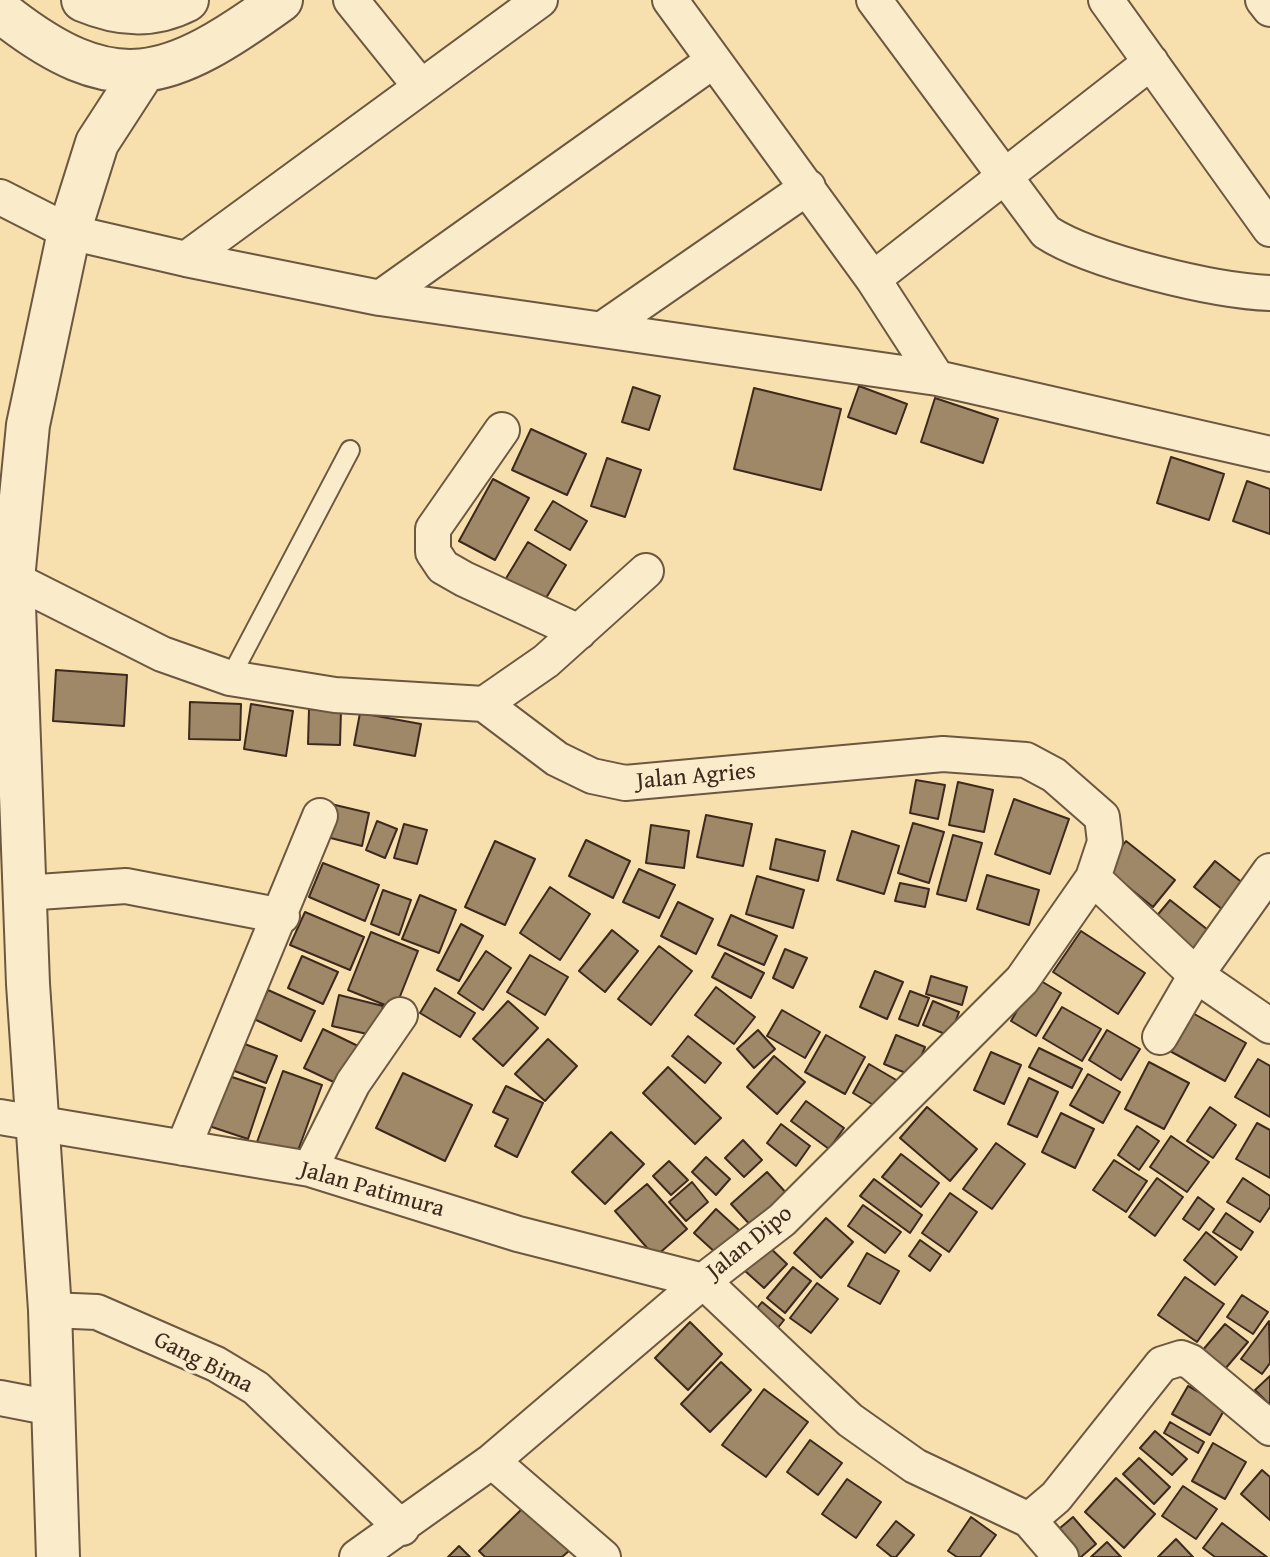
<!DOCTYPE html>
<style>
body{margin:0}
canvas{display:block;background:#f7e0ae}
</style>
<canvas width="1270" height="1557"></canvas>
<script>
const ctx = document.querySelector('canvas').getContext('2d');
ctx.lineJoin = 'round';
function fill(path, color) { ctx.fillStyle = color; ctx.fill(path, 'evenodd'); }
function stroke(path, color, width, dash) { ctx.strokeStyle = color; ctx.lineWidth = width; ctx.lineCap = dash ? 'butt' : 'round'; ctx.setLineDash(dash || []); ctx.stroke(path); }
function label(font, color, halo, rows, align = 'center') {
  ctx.font = font + ' "Gentium Book Plus",serif'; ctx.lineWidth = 7; ctx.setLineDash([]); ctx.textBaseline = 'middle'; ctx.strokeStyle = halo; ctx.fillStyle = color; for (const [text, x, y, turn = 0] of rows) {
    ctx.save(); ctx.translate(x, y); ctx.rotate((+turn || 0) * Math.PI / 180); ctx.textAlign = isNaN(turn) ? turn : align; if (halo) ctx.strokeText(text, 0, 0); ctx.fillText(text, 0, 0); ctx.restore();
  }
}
const building = new Path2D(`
 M859,386L907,404L896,434L848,417Z
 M633,387L660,396L649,430L622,422Z
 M754,388L841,409L821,490L734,469Z
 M935,398L998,419L983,463L921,442Z
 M531,429L586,454L567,495L512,470Z
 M1171,457L1224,474L1209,520L1157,503Z
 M607,458L641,470L625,517L591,506Z
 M493,479L529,498L495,560L459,541Z
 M1247,481L1270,489V534L1233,521Z
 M553,501L587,521L570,550L535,530Z
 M528,542L566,565L543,603L505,580Z
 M56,670L127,675L124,726L53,721Z
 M190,702L241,704L240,740L189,739Z
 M251,704L293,711L286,756L244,749Z
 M309,709L341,710L340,745L308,744Z
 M360,713L421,724L415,756L354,745Z
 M916,780L945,785L938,819L910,813Z
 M958,782L993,790L984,832L949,825Z
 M1014,799L1069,819L1050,874L995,854Z
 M331,804L369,813L362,846L323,836Z
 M706,815L752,824L743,866L697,857Z
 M377,821L397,829L385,858L366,850Z
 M913,823L944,832L929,883L898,873Z
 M404,824L427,830L417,864L394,858Z
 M651,825L689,831L684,868L646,863Z
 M852,831L899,846L884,894L837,880Z
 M953,835L982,843L966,901L937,894Z
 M776,839L825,851L818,881L770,869Z
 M586,840L630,861L613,898L569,876Z
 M495,841L535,859L505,925L465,907Z
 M1126,841L1175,880L1153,907L1105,868Z
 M1215,861L1244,884L1223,910L1194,887Z
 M323,863L379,885L365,921L309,897Z
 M639,869L675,885L659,918L623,902Z
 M987,875L1039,890L1029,925L977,909Z
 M757,876L804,890L793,928L746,914Z
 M900,883L929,889L925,907L895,901Z
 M550,887L590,914L560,960L520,933Z
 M383,890L411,900L399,935L371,924Z
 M420,895L456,910L439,953L402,939Z
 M1170,900L1208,930L1188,955L1150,924Z
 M678,902L713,919L696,954L661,936Z
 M305,912L364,937L350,970L290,945Z
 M731,915L777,936L764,965L718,945Z
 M461,924L483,936L459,981L437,970Z
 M612,930L638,951L605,992L579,971Z
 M1081,931L1145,973L1118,1014L1053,972Z
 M371,932L418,951L395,1009L348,990Z
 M659,946L692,971L651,1025L618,999Z
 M785,949L807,958L793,988L773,978Z
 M486,951L511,968L483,1010L458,993Z
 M725,953L764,973L751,998L712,977Z
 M530,955L568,977L545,1015L507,992Z
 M302,956L338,972L323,1004L288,988Z
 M875,971L903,982L887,1019L860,1007Z
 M931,976L967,987L962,1005L926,994Z
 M1036,978L1061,993L1036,1036L1011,1021Z
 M716,987L755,1017L734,1044L695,1015Z
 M435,988L475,1013L460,1037L420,1013Z
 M268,990L315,1011L301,1041L254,1019Z
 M910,991L929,998L918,1026L899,1019Z
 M339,995L383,1006L376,1036L332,1026Z
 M508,1001L538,1028L503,1066L473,1039Z
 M933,1001L959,1012L950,1036L923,1025Z
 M1062,1007L1101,1029L1082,1061L1043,1038Z
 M782,1010L820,1032L805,1058L767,1036Z
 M1189,1011L1246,1043L1225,1081L1168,1050Z
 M323,1029L358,1046L340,1085L304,1068Z
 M758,1030L775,1049L754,1068L737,1049Z
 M1107,1030L1140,1049L1121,1080L1089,1060Z
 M826,1035L865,1057L845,1094L805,1072Z
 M896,1035L925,1047L913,1076L884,1064Z
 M688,1036L721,1063L705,1083L672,1056Z
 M548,1039L577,1066L545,1101L515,1074Z
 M242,1043L277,1056L266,1083L232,1070Z
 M1039,1048L1082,1069L1072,1088L1029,1067Z
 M991,1052L1021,1065L1004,1104L974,1090Z
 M774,1056L805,1082L777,1114L747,1087Z
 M1258,1059L1270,1066V1117L1235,1097Z
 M1149,1062L1189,1083L1164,1129L1125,1109Z
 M869,1064L903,1084L887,1113L853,1093Z
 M668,1067L721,1118L695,1144L643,1093Z
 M283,1071L322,1085L296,1156L257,1142Z
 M220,1073L265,1088L248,1139L203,1124Z
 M403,1073L472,1105L445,1161L376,1128Z
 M1088,1074L1120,1092L1103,1123L1070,1105Z
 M1029,1078L1058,1092L1037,1137L1008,1124Z
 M506,1086L543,1103L517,1157L495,1146L508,1119L493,1112Z
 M806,1101L844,1128L829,1149L791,1121Z
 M927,1107L977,1149L950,1181L900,1138Z
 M1210,1107L1236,1125L1213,1158L1187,1141Z
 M1061,1113L1094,1129L1075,1168L1042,1152Z
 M1257,1123L1270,1130V1178L1236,1159Z
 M781,1124L810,1146L796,1166L767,1143Z
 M1137,1126L1159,1141L1139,1170L1118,1155Z
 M611,1132L644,1164L605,1204L572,1172Z
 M1171,1136L1209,1162L1187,1192L1150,1167Z
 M743,1140L762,1160L744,1177L725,1158Z
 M996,1143L1025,1164L992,1209L963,1189Z
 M901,1154L939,1183L921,1207L882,1177Z
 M706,1157L730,1179L716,1195L692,1172Z
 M1114,1160L1147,1181L1126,1212L1093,1190Z
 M669,1161L688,1180L671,1195L653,1176Z
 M767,1172L789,1196L754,1229L731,1204Z
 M1157,1178L1183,1197L1155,1236L1129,1217Z
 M1243,1178L1270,1196V1207L1260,1222L1227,1202Z
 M874,1179L922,1215L910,1233L860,1196Z
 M692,1182L708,1202L686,1221L669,1202Z
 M647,1184L687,1229L655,1257L615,1211Z
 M950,1193L977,1212L949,1252L922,1233Z
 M1198,1197L1214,1209L1199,1230L1183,1219Z
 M863,1205L901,1232L885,1253L848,1226Z
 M716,1209L739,1230L717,1254L694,1233Z
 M1226,1213L1253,1232L1241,1250L1213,1232Z
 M826,1218L853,1242L821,1278L794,1253Z
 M1206,1232L1237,1257L1215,1285L1184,1260Z
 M920,1240L941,1255L930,1271L909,1256Z
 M767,1245L787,1264L764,1288L744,1270Z
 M867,1253L899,1271L880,1304L848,1286Z
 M793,1267L811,1281L785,1313L767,1298Z
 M1185,1277L1224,1304L1197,1342L1158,1315Z
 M817,1283L838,1299L811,1333L790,1318Z
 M1242,1295L1268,1312L1253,1334L1227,1317Z
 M762,1302L784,1320L773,1334L750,1317Z
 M1269,1321L1270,1363L1262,1374L1241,1359Z
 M690,1322L722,1354L688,1390L655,1358Z
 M1225,1324L1248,1342L1225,1369L1202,1351Z
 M721,1362L751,1390L710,1432L681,1404Z
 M1270,1376V1405L1255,1390Z
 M1188,1386L1226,1407L1210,1435L1172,1414Z
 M764,1389L808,1422L766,1477L722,1445Z
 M1170,1422L1204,1442L1198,1453L1164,1433Z
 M1155,1431L1187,1459L1172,1475L1140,1448Z
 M810,1440L842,1463L818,1495L787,1472Z
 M1213,1443L1246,1462L1225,1499L1192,1481Z
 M1139,1458L1170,1487L1154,1504L1123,1474Z
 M1262,1470L1270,1477V1520L1241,1494Z
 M1116,1478L1155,1514L1124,1548L1085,1512Z
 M847,1479L881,1502L856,1538L822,1514Z
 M1183,1486L1217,1509L1196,1539L1162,1516Z
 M526,1505L570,1550L562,1557H485L479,1551Z
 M971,1517L996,1535L980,1557H957L948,1551Z
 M1073,1517L1096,1544L1081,1557H1073L1053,1534Z
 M896,1521L914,1535L896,1557H892L877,1545Z
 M1222,1523L1267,1557H1215L1203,1548Z
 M1176,1539L1193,1557H1158Z
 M1107,1542L1121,1557H1091Z
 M459,1546L470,1557H448Z`);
fill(building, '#9e8868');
stroke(building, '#3d291d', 2);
const service = new Path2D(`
 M230,678L350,450`);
const minor = new Path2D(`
 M351,0L421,87
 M670,0L873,279L937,378
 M874,0L1046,232C1092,262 1215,291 1270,293
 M1106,0L1270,229
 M1263,0L1270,9
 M0,197L69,232L186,259L380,298L937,378L1270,454
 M186,259L540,0
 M873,279L1151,62
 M380,298L713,61
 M604,328L808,187
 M502,430L433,529V552L443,567L464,579L579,632
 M13,579L162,654L230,678L335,695L484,704L557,759L592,776L625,783L943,754L1026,760L1054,775L1102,817L1105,842L1093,878L1022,980L782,1220L703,1281L492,1461L357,1557
 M484,704L546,661L646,571
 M1093,878L1196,975L1270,1026
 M24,893L126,886L282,916
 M1160,1037L1196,975L1270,871
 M0,1117L310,1169L518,1234L703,1281L850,1420L915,1466L1029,1520L1056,1497L1162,1364L1181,1358L1191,1362L1270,1428
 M183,1148L320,816
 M310,1169L353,1083L400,1015
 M50,1310L97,1312L216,1364L256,1388L402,1528
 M0,1398L52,1408
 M492,1461L603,1557
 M1029,1520L1061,1557`);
const tertiary = new Path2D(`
 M83,0C119,15 152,18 187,0
 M0,11C115,103 169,81 281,0
 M58,1557L50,1310L28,984L13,579L28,425L69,232L97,143L143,72`);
stroke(service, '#6c5741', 22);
stroke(minor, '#6c5741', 38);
stroke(tertiary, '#6c5741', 46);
stroke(service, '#faebca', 18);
stroke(minor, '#faebca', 34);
stroke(tertiary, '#faebca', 42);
label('24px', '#3d291d', '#faebca', [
 ["Jalan Agries",696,777,-5],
 ["Jalan Patimura",372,1190,16],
 ["Jalan Dipo",750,1243,-39],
 ["Gang Bima",203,1363,27]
]);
</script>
